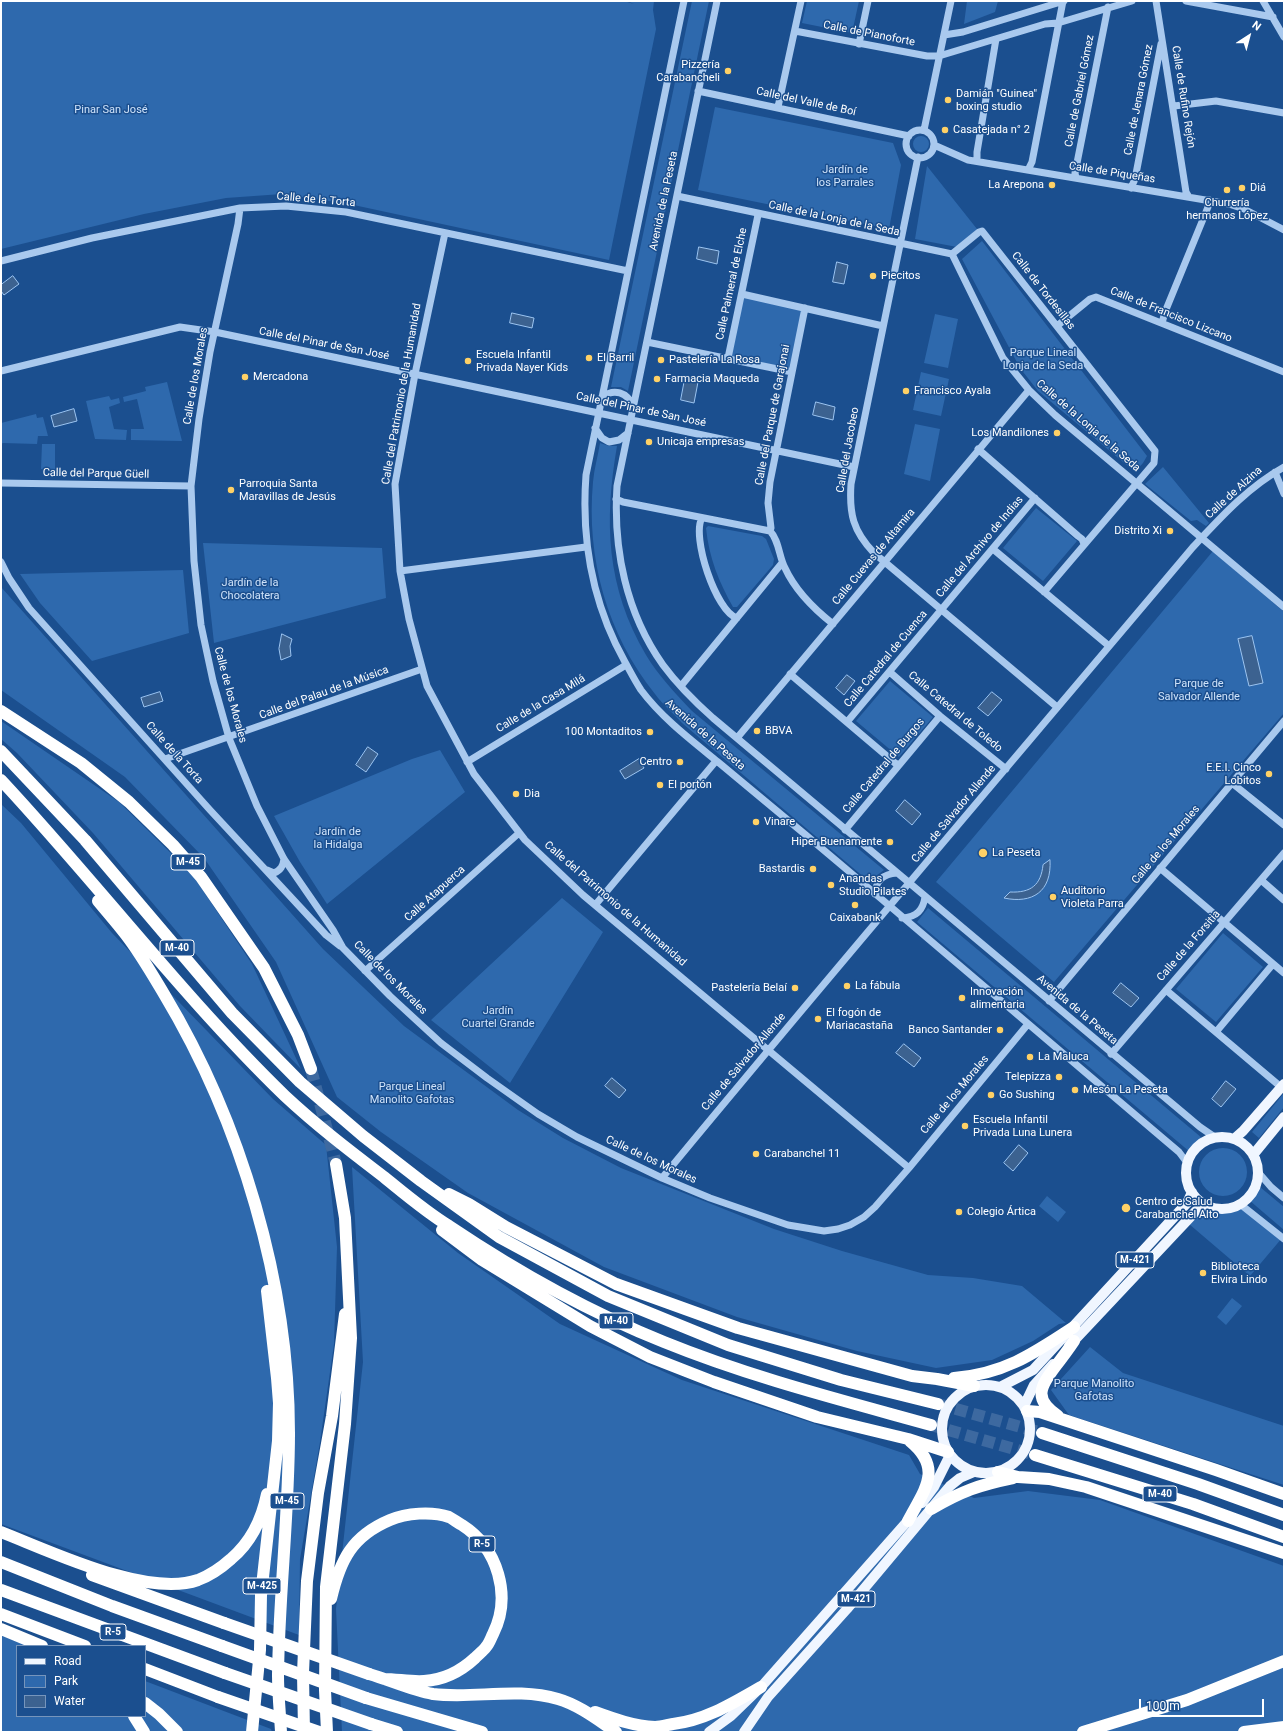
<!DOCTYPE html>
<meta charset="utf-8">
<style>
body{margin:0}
#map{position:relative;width:1285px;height:1733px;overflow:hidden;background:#1b4f8f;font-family:Roboto,sans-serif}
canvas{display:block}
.frame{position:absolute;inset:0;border:2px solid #fff;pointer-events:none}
.legend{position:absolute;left:16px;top:1645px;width:130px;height:72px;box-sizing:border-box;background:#1b4f8f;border:1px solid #7695bc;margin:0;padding:5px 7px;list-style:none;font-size:12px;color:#fff}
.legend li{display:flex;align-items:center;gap:8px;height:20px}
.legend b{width:20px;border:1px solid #7695bc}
.north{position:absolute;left:1229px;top:16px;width:40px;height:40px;-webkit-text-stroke:3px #1b4f8f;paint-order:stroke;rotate:36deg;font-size:11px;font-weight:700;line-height:16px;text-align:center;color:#fff}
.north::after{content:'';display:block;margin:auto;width:14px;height:18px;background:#fff;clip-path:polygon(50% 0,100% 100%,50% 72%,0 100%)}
.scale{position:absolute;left:1139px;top:1699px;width:125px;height:18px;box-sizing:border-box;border:2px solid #fff;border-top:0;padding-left:5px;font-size:12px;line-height:14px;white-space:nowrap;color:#fff;-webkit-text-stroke:3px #1b4f8f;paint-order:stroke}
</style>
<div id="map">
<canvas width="1285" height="1733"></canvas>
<div class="frame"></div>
<ul class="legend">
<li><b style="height:5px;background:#f0f6ff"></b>Road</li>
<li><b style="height:11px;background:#2e69ad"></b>Park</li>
<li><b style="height:11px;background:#3c6290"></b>Water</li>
</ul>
<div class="north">N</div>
<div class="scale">100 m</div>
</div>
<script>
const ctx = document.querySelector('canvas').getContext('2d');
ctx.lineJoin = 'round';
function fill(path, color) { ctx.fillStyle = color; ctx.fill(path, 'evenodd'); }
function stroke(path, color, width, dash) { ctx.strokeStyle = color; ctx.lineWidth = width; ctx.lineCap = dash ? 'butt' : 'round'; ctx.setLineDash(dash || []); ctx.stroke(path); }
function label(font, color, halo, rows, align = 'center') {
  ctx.font = font + ' Roboto,sans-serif'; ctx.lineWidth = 3; ctx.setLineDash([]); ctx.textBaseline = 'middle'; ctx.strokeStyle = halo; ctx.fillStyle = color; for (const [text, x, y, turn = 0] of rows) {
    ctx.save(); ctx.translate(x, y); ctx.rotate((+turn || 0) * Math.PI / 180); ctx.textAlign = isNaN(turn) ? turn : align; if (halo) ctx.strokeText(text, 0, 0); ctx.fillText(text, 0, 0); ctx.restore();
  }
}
fill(new Path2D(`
 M1,1H624L634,4L627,1H654L653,10L656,29L609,260L349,204L282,194L226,198L144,214L1,249Z
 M692,1H709L628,391L621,387H611Z
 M807,1H859L852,33L802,23Z
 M967,1H998L995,12L964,24Z
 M715,107L893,143L901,165L889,229L698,190Z
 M913 144a8 8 0 1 1 16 0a8 8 0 1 1-16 0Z
 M927,166L977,229L957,247L915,239Z
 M982,241L1147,456L1143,463L1135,472L1038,391L1020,368L962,259Z
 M742,294L805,308L792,372L728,358Z
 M935,314L958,319L948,368L924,363Z
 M921,372L949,379L941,416L913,410Z
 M167,382L182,441L131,440V429H144L137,399L124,402L123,397L146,391L145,387Z
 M109,396L111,400L119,398L120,403L109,407L114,429L127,430L126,440L95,439L86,401Z
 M36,414L37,418L43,417L48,436H38L37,444L3,443L1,444V423Z
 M915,424L940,429L930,481L904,474Z
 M600,443L609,446H617C604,521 606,587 646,655C658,675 675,693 692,711L884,870L876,876L872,884L682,723C673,713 663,705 655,694C607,634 586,558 593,482C594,469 598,456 600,443Z
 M42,444H55V469H41Z
 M1163,467L1209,523L1206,526L1197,520L1191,521L1145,484Z
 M1036,508L1077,541L1043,581L1003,548Z
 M708,526L762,536L766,539L774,559L773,565L737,607H733C719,582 709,558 706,528Z
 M203,543L382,548L386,598L214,643Z
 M1213,551L1284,612V713L1054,982L936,882Z
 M183,570L189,633L92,661L40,603L20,574Z
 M1,587L323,949L404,1026L518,1110L563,1138L621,1168L774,1229L842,1251L928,1275L973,1278L1022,1286L1066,1323L1059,1324L1033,1341L992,1360L936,1368L857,1351L737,1317L604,1267L468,1193L381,1132L337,1097L276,962L204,858L125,777L1,690Z
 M890,681L933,717L899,757L856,721Z
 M1,721L119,802L192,874L252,964L301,1069L240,1006L93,833L17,753L1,739Z
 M440,750L465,792L327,904L300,862L274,816L412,759Z
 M1,804L21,823L112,933L273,1099L326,1145L337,1247L334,1344L320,1442L300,1559L299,1635L1,1524Z
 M562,898L603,932L510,1083L431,1020Z
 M928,908L1202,1138L1190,1152L917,922Z
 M1223,933L1263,967L1216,1022L1176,989Z
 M1284,1093V1107L1259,1138L1252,1132Z
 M1199 1172a24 24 0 1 1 48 0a24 24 0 1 1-48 0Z
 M352,1167L458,1253L560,1324L682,1380L909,1455L920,1474L974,1498L1028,1491L1100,1500L1284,1566V1732H342L336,1609L363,1362Z
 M1260,1187L1284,1207V1230L1249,1200Z
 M1047,1196L1066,1212L1058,1222L1039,1206Z
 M1206,1204C1219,1209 1227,1209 1240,1204L1282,1238L1250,1276L1189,1224Z
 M1232,1298L1242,1306L1226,1325L1217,1317Z
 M1090,1347L1123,1373L1284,1426V1485L1069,1415L1051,1390Z
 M1,1635L36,1646H17V1716H145V1681L271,1729L272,1732H1Z`), '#2e69ad');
const water = new Path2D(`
 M699,247L719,251L717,264L697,259Z
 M837,262L848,265L844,284L833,282Z
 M13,276L19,284L4,295L1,291V285Z
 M512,313L534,318L532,328L510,323Z
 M685,379L698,382L694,403L681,400Z
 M816,402L835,407L833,420L813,415Z
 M74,409L77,421L54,427L51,416Z
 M282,634L292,639L290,646L291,656L281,660L279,649Z
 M1252,636L1263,683L1249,686L1238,639Z
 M847,675L855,681L844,695L836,688Z
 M160,692L163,701L144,707L141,698Z
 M992,692L1002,700L988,716L978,708Z
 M368,747L378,754L366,772L356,765Z
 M639,759L644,768L625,779L620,771Z
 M905,800L921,814L912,825L896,811Z
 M1050,860C1052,892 1032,904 1004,898L1010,892C1031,893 1041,885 1043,865Z
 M1121,983L1139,998L1131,1007L1113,993Z
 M904,1044L921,1058L914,1067L896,1053Z
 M612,1078L626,1090L619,1098L605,1086Z
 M1226,1081L1236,1089L1221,1107L1212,1099Z
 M1019,1145L1028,1153L1013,1171L1004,1163Z`);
fill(water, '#3c6290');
stroke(water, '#9cc4f0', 1);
stroke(new Path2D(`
 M311,1069L336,1164
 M938,1404L1042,1433
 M931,1425L1035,1455`), '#3d69a0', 12, [12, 6]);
stroke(new Path2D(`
 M684,1L586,475C581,542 592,603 625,662C630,671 635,681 641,690C662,718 691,740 718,762C748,787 777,811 807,836C927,937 1046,1039 1166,1141L1179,1152L1188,1164
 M717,1L617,486C613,549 626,613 663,665C677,684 695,702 713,718L1200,1127L1216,1138
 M1156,1L1186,192L1189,197
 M1186,1L1273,17
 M1263,1L1284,37
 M795,31L927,56H939L1045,24L1058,23L1132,1
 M944,35L963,32L1064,1
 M859,44L868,1
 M698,91L909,136
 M1174,106L1216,101L1284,113
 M778,107L801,1
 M924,130L951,1
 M906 144a14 14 0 1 1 28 0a14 14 0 1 1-28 0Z
 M934,145L968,160L1229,204L1244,209L1284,230
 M918,157L851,484C849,514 853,531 874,553L1057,707
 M977,161V152L996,39
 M1028,170L1032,162L1063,1
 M1076,178L1075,173L1108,7
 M1131,188L1135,179L1161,44
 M677,196L952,254
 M240,208L238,224L210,352L199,419L191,486L194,561L201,625L213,681L229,738L257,806L284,859L333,930L343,948L390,996L441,1043L487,1078L538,1114L577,1137L662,1178L710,1198L788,1225L824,1231L838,1229L850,1225L864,1217L875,1207L909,1168L1028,1024
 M445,233L415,374L395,484L400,571L409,619L427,686L474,774L525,840L583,895L909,1168
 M952,254L979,232L982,231L1155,451L1154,463L1044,592
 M952,254L1003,358L1029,390L1055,415L1284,607
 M1,261L92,238L240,208L286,206L346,212L628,271
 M742,294L883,326
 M805,308L770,482L768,503L771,528L770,531C779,540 779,557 785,568C795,590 814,609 833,624
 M1162,323L1165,312L1208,207L1209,200
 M1057,326L1090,299L1096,297L1284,372
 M647,342L792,372
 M728,358L758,215
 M1,371L180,327L215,332L854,467
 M602,397C614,388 627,392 633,406
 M595,428L602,438L609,442L619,440L628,433
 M978,449L1078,536L1082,539L1084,544
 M1275,472L1284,494
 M1,483L191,486
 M616,499L623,502L770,531
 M702,518C691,536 716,612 737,618
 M993,549L1109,646
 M1,562L9,578L29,608L210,810L326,935L340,946
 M400,571L586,547
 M889,673L892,674L940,716L1006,769
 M790,674L895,763L898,764
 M681,686L782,563
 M847,722L1035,498
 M737,738L1029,390
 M165,759L422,669
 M467,762L626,665
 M1232,783L1284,825
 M845,830L940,716
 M1160,868L1284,973
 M267,870L274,873C281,870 283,866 284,859
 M1261,880L1284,900
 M875,894C876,880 883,874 897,873
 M596,904L716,761
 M902,918C917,917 923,910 925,897
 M365,971L519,833
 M1166,990L1281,1087
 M1049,1001L1284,721
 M1216,1032L1273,964
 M1111,1054L1284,853
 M1258,1172L1271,1187L1284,1198
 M662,1178C837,966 1016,757 1193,547C1221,517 1248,487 1284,467
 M1240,1204L1284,1239`), '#a9c9ee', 7);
stroke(new Path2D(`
 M1186 1173a36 36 0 1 1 72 0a36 36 0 1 1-72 0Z
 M1234,1139L1243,1131L1284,1084
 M1253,1155L1284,1117
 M1069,1346L1196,1211L1206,1204
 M942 1429a44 44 0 1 1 88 0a44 44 0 1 1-88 0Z
 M1000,1387L1033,1370L1187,1203L1192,1192
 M1024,1406L1034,1385L1053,1364
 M922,1503L934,1487L950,1455
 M709,1732L731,1716L761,1687L912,1516
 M744,1732L768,1697L847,1609L950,1486L960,1478L974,1472`), '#f0f6ff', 10);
stroke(new Path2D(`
 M1,711L81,763L129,802L173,845L201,877L264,968L298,1035L311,1069
 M1,751L85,840L232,1013L300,1082L363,1136L421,1181L499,1237L608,1296L728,1345L841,1380L938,1404
 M1,780C98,884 183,997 285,1096C316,1125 350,1151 384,1177C405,1194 426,1212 449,1226C516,1271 589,1312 664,1342C750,1377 841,1400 931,1425
 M98,901C107,912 117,923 126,935C140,953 152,974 164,994C241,1122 289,1283 289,1433C289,1514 279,1594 278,1675C278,1694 280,1713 281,1732
 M449,1194L469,1204L506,1227L616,1284L738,1328L912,1376L937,1379L974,1386
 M442,1230L482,1260L590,1326L650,1357L714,1382L817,1417L908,1439L948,1452
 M954,1378C1004,1374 1033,1354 1074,1327
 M1027,1411L1040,1412L1216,1470L1284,1494
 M1058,1416C1033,1399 1040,1387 1055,1367C1062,1358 1068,1350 1074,1341
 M1042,1433L1198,1484L1284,1515
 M1035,1455L1193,1504L1284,1537
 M998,1472L1018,1477L1049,1479L1086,1487L1284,1553
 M931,1509C962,1491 979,1485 1013,1478
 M908,1521C924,1490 944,1469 910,1441
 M1,1532C50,1551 147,1598 198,1580C211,1575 221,1568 231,1559C250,1543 262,1519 267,1494
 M1,1562L112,1606L222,1646
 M92,1575L224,1623
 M1,1590L225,1673
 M331,1599C340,1560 352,1536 390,1520C406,1513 432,1511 449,1517C453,1519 458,1523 462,1525C498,1548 512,1596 493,1634C491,1638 489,1644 486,1647C483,1651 479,1654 475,1658C461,1671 443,1680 424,1681C411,1682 397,1679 384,1679
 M1,1614L85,1646
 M1,1629L42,1646
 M145,1669L218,1697
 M369,1674C390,1680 411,1690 433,1694C474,1699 517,1687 558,1699C579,1705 598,1720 616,1732
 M366,1698L482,1732
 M145,1703L159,1714L177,1732
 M595,1712C614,1719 634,1726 655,1727C661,1727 667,1725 673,1724C706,1720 733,1703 761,1687
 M134,1716L144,1732
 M371,1724L397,1732
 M252,1732L260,1650L261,1595L278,1441L279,1403L277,1378L267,1291
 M304,1732L303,1673L307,1581L318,1493L332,1416L345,1314
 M327,1732L325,1690L326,1587L345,1424L351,1338L345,1218L336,1164
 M1083,1732L1187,1700L1284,1661
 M1244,1732L1284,1727`), '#fff', 12);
stroke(new Path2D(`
 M224,1623L369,1674
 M222,1646L366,1698
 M225,1673L371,1724
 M218,1697L319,1732`), '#fff', 12);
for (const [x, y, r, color] of [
 [728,71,4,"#ffd166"],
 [948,100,4,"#ffd166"],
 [945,130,4,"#ffd166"],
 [1052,185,4,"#ffd166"],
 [1242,188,4,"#ffd166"],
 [1227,190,4,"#ffd166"],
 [873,276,4,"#ffd166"],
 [589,358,4,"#ffd166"],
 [661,360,4,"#ffd166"],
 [468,361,4,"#ffd166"],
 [245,377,4,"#ffd166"],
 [657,379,4,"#ffd166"],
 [906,391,4,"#ffd166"],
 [1057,433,4,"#ffd166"],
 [649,442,4,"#ffd166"],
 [231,490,4,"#ffd166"],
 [1170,531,4,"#ffd166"],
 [757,731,4,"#ffd166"],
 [650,732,4,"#ffd166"],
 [680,762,4,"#ffd166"],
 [1269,774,4,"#ffd166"],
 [660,785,4,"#ffd166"],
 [516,794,4,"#ffd166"],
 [756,822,4,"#ffd166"],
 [890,842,4,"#ffd166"],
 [983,853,5,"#ffd166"],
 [813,869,4,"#ffd166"],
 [831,885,4,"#ffd166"],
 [1053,897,4,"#ffd166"],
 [855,905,4,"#ffd166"],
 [847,986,4,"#ffd166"],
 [795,988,4,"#ffd166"],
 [962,998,4,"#ffd166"],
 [818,1019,4,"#ffd166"],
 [1000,1030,4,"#ffd166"],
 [1030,1057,4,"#ffd166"],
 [1059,1077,4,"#ffd166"],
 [1075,1090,4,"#ffd166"],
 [991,1095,4,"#ffd166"],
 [965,1126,4,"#ffd166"],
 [756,1154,4,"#ffd166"],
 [1126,1208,5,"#ffd166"],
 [959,1212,4,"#ffd166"],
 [1203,1273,4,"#ffd166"]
]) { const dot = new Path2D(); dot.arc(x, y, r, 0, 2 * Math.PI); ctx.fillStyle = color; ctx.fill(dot); stroke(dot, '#1b4f8f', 1.5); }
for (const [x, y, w] of [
 [188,862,34],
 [177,948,34],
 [1135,1260,38],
 [616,1321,34],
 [1160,1494,34],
 [287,1501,34],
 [482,1544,26],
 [262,1586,38],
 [856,1599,38],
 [113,1632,26]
]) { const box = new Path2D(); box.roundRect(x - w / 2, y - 8, w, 16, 3); ctx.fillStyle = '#1b4f8f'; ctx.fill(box); stroke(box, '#fff', 1); }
label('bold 10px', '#fff', null, [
 ["M-45",188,862],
 ["M-40",177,948],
 ["M-421",1135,1260],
 ["M-40",616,1321],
 ["M-40",1160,1494],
 ["M-45",287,1501],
 ["R-5",482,1544],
 ["M-425",262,1586],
 ["M-421",856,1599],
 ["R-5",113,1632]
]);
label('11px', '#fff', '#1b4f8f', [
 ["Calle de Pianoforte",869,34,11],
 ["Calle de Gabriel Gómez",1080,91,-79],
 ["Calle de Rufino Rejón",1183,97,81],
 ["Calle de Jenara Gómez",1139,100,-79],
 ["Calle del Valle de Boí",806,102,12],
 ["Calle de Piqueñas",1112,173,9],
 ["Calle de la Torta",316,200,5],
 ["Avenida de la Peseta",664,201,-78],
 ["Calle de la Lonja de la Seda",834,219,12],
 ["Calle Palmeral de Elche",732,284,-78],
 ["Calle de Tordesillas",1043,291,52],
 ["Calle de Francisco Lizcano",1171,315,22],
 ["Calle del Pinar de San José",324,344,11],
 ["Calle de los Morales",196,376,-80],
 ["Calle del Patrimonio de la Humanidad",402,394,-80],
 ["Calle del Pinar de San José",641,410,12],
 ["Calle del Parque de Garajonai",773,415,-79],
 ["Calle de la Lonja de la Seda",1088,426,41],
 ["Calle del Jacobeo",848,450,-80],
 ["Calle del Parque Güell",96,474,1],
 ["Calle de Alzina",1234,493,-42],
 ["Calle del Archivo de Indias",980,547,-50],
 ["Calle Cuevas de Altamira",874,557,-50],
 ["Calle Catedral de Cuenca",886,659,-50],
 ["Calle del Palau de la Música",324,693,-20],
 ["Calle de los Morales",230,695,75],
 ["Calle de la Casa Milá",541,704,-31],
 ["Calle Catedral de Toledo",955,712,40],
 ["Avenida de la Peseta",705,735,41],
 ["Calle de la Torta",174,753,48],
 ["Calle Catedral de Burgos",884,766,-50],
 ["Calle de Salvador Allende",954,814,-50],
 ["Calle de los Morales",1166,845,-50],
 ["Calle Atapuerca",435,894,-42],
 ["Calle del Patrimonio de la Humanidad",615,904,41],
 ["Calle de la Forsitia",1189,946,-49],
 ["Calle de los Morales",390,978,45],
 ["Avenida de la Peseta",1077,1010,40],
 ["Calle de Salvador Allende",744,1062,-50],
 ["Calle de los Morales",955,1095,-50],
 ["Calle de los Morales",651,1160,25]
]);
label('11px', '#fff', '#1b4f8f', [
 ["Pizzería",720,65,"right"],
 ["Carabancheli",720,78,"right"],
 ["Damián \"Guinea\"",956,94],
 ["boxing studio",956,107],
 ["Casatejada n° 2",953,130],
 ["La Arepona",1044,185,"right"],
 ["Diá",1250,188],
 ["Churrería",1227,203,"center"],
 ["hermanos López",1227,216,"center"],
 ["Piecitos",881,276],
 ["Escuela Infantil",476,355],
 ["Privada Nayer Kids",476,368],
 ["El Barril",597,358],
 ["Pastelería La Rosa",669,360],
 ["Mercadona",253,377],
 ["Farmacia Maqueda",665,379],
 ["Francisco Ayala",914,391],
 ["Los Mandilones",1049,433,"right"],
 ["Unicaja empresas",657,442],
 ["Parroquia Santa",239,484],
 ["Maravillas de Jesús",239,497],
 ["Distrito Xi",1162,531,"right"],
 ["BBVA",765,731],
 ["100 Montaditos",642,732,"right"],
 ["Centro",672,762,"right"],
 ["E.E.I. Cinco",1261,768,"right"],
 ["Lobitos",1261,781,"right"],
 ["El portón",668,785],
 ["Dia",524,794],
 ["Vinare",764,822],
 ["Hiper Buenamente",882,842,"right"],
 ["La Peseta",992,853],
 ["Bastardis",805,869,"right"],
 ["Anandas",839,879],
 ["Studio Pilates",839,892],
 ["Auditorio",1061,891],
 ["Violeta Parra",1061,904],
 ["Caixabank",855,918,"center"],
 ["La fábula",855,986],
 ["Pastelería Belaí",787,988,"right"],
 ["Innovación",970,992],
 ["alimentaria",970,1005],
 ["El fogón de",826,1013],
 ["Mariacastaña",826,1026],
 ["Banco Santander",992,1030,"right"],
 ["La Maluca",1038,1057],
 ["Telepizza",1051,1077,"right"],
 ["Mesón La Peseta",1083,1090],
 ["Go Sushing",999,1095],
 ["Escuela Infantil",973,1120],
 ["Privada Luna Lunera",973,1133],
 ["Carabanchel 11",764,1154],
 ["Centro de Salud",1135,1202],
 ["Carabanchel Alto",1135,1215],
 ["Colegio Ártica",967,1212],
 ["Biblioteca",1211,1267],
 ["Elvira Lindo",1211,1280]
], 'left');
label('11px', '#cfe3fa', '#1b4f8f', [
 ["Pinar San José",111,110],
 ["Jardín de",845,170],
 ["los Parrales",845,183],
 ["Parque Lineal",1043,353],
 ["Lonja de la Seda",1043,366],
 ["Jardín de la",250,583],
 ["Chocolatera",250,596],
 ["Parque de",1199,684],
 ["Salvador Allende",1199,697],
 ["Jardín de",338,832],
 ["la Hidalga",338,845],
 ["Jardín",498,1011],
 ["Cuartel Grande",498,1024],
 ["Parque Lineal",412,1087],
 ["Manolito Gafotas",412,1100],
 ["Parque Manolito",1094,1384],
 ["Gafotas",1094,1397]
]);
</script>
